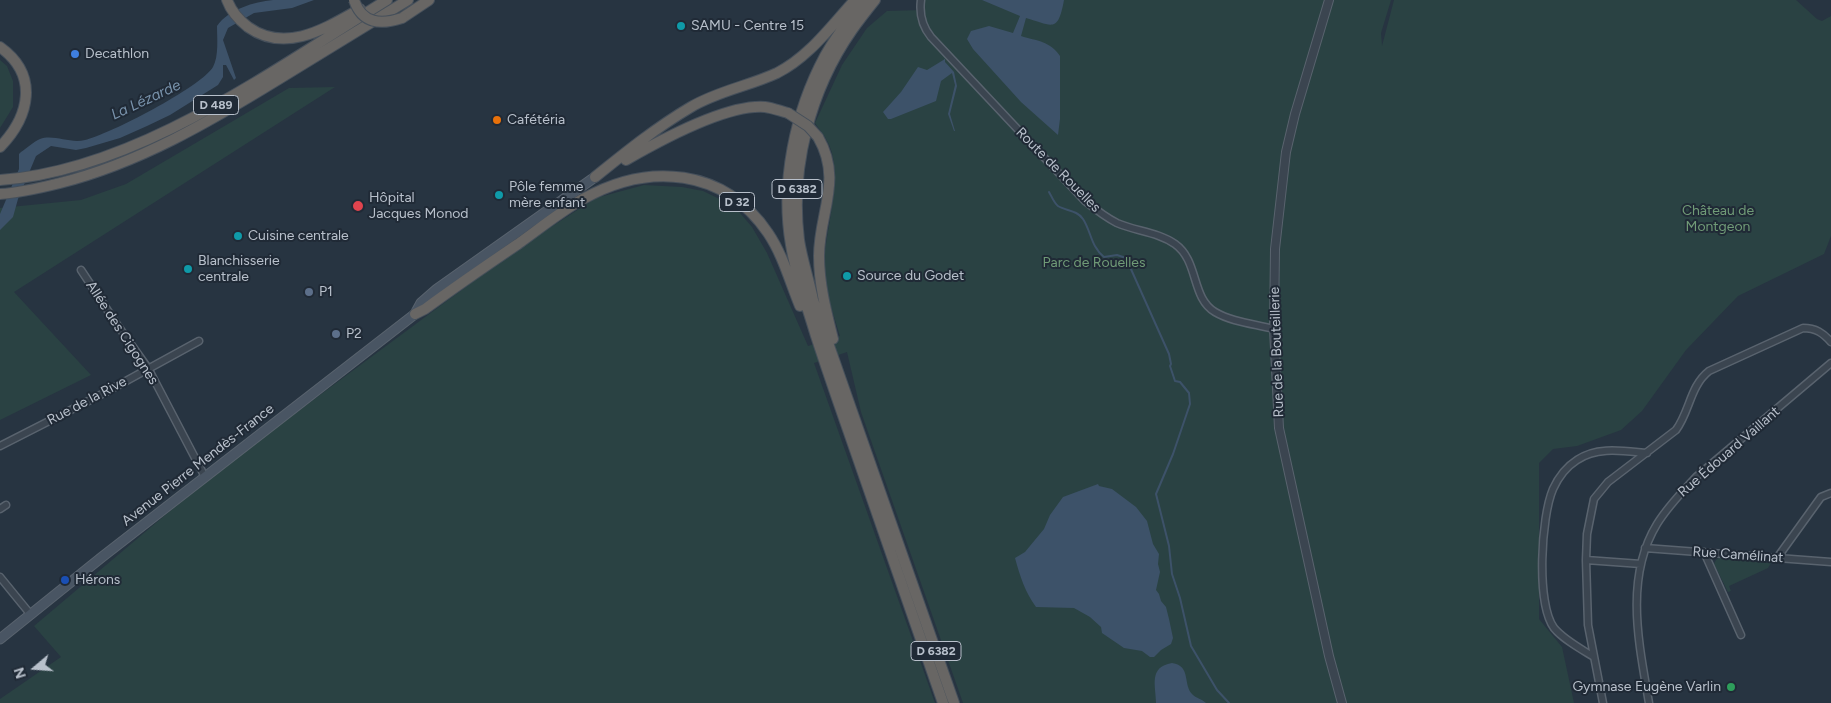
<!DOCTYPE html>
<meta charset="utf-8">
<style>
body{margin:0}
#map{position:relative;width:1831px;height:703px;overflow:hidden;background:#273441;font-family:Figtree,sans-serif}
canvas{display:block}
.north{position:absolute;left:10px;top:643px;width:50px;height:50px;-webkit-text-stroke:4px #202a36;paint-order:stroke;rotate:252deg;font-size:14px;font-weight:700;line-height:20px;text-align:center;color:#b8c0cb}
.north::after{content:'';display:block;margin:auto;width:18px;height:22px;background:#b8c0cb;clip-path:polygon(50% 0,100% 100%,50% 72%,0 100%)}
</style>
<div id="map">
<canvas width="1831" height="703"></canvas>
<div class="north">N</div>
</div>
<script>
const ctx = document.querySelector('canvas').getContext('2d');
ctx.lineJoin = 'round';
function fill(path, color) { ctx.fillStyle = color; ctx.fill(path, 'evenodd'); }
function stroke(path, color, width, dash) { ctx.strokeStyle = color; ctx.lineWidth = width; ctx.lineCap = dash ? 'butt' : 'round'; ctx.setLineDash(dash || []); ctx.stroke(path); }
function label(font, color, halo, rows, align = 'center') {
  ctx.font = font + ' Figtree,sans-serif'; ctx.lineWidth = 4; ctx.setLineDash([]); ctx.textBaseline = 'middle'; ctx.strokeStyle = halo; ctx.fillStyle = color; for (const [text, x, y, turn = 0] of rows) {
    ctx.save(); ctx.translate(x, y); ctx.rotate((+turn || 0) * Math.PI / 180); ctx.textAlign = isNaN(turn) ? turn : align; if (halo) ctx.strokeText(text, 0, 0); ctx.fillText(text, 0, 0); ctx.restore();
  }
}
fill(new Path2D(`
 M925,0H1391L1381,33L1382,46L1394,0H1796L1817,19L1822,21L1831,16V236L1824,254L1738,296L1686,350L1642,411L1621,430L1577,446L1553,449L1539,463V619L1562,647L1574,703H963L861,412L847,352L814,363L935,703H0V699L61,657L34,626L170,511L274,429L517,249L596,198L644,185L682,187L703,191L734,206L752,227L767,253L808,346L840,336C834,316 823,285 824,264C825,229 846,171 826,139C823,133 818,128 815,123L842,65L867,28L887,11L923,10Z
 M0,60L7,66L13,81V107L0,128Z
 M335,87L14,292L91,375L0,420V208L81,200L126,184L289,88Z
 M1719,558L1771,563L1768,568L1729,586L1731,591L1728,592L1714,564L1716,560Z`), '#2a4243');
fill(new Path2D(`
 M273,0H314L292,8L254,13L228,28L223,40L236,78L234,80L226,65H223V77L218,85L170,115L147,126L120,138L86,148L76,150L51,146L36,156L18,199L13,217L0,230V214L19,169V154L21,152C27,148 33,142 40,139C54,134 70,144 85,140C108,135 201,87 213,67C219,56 217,38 217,26C229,9 254,2 273,0Z
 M982,0H1064C1058,33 1053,26 1026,18L1021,36C1037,41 1050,41 1060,56V119L1058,135L1021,102L973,49L967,39L971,31L989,26L1013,33L1020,16Z
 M945,59V62L954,72L957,86L950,114L955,131H954L948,114L955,85L952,73L941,81L936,101L891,119H888L883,112L901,92L918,67L927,70Z
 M1098,484L1099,486L1112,489L1136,507L1147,521L1153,544L1159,554L1158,564L1160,572L1156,590L1159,594L1161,601L1166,607L1169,619L1173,638L1171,644L1161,650L1154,657H1150L1142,651L1124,648L1102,633L1101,627L1090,617L1074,608L1036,607C1025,592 1020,576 1015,558L1025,552L1044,529L1050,515L1063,497Z
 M1172,663C1192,666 1182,685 1193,695C1196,698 1202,699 1206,703H1156C1156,686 1148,667 1172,663Z`), '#3d5269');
stroke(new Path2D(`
 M1049,192C1052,197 1054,203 1058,206C1066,211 1077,210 1083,219C1091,231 1091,247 1104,257L1117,255L1126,258L1169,354L1171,364L1170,366L1175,381L1180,382L1189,393L1190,404L1173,454L1156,494L1169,546L1172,574L1180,598L1191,646L1217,690L1229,703`), '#3d5269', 2);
const minor = new Path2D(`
 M921,0C919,15 922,26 931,37L1085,201C1095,209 1105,217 1117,223C1135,231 1158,232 1175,244C1199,261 1191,298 1215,312C1232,322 1255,324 1274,329
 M81,270L116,323L148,368L205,477
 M0,446L106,392L199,341
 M0,509L6,505
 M1645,548L1831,562
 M1704,552L1741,635
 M1777,558L1821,497L1831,493
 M1586,560L1641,564
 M0,577L31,615
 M1594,657C1581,649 1564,640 1554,628C1536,603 1541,517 1553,489C1558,478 1566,467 1577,460C1597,446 1624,451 1647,453
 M1603,703L1588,625L1586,560L1587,534L1594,499L1608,482L1676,430C1690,411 1690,386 1709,371L1803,328C1816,328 1823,333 1831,342
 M1649,703C1639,644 1624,578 1657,524C1668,506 1682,492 1696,477L1831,363`);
const tertiary = new Path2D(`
 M1329,0L1295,114L1286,152L1275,249L1274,329L1279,428L1329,656L1342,703`);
const secondary = new Path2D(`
 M0,639L102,557L415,314L421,303L437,289L595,177`);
const trunk = new Path2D(`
 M227,0C231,11 239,20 248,27C286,54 326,28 360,9
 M864,0C850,18 836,36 825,56C795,112 780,182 791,245C796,276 807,306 816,336C828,373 841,410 854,447C884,532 913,618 943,703
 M875,0C867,10 859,20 852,30C810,90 790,168 799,240C802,260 809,280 813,300L954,703
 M402,18L429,0
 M0,47C39,75 30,116 0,147
 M818,137C843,180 819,213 819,256C819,284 826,311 833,339
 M626,160C659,141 727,104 765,107C773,108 780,111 788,113
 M595,177C626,152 657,127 691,107C718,91 749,86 777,73C809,57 831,26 855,0
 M0,180C136,171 273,70 387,0
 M0,194C20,193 40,188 60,183C139,163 209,122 279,79C322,53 365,26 408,0
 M415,314L425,309C455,287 487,265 518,244C539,229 561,211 583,199C649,162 724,168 768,233C783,255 790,282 800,306`);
stroke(minor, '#59636e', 9);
stroke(tertiary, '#59636e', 10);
stroke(secondary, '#59636e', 11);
stroke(trunk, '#46505b', 12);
stroke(minor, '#3b4550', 6);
stroke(tertiary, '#3b4550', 8);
stroke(secondary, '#495563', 9);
stroke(trunk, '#686664', 10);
const trunkBridge = new Path2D(`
 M354,0C362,24 381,25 402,18
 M788,113L808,126L818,137`);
stroke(trunkBridge, '#46505b', 12, []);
stroke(trunkBridge, '#686664', 10);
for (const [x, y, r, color] of [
 [681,26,5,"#0f9aa8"],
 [75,54,5,"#3f7fe0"],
 [497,120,5,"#e8710a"],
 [499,195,5,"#0f9aa8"],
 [358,206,6,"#e0444e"],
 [238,236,5,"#0f9aa8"],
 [188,269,5,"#0f9aa8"],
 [847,276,5,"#0f9aa8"],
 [309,292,5,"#5c6f8a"],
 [336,334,5,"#5c6f8a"],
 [65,580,5,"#1a4fb4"],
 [1731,687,5,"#2e9e5b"]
]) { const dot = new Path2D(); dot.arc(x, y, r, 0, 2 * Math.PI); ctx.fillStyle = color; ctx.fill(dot); stroke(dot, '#202a36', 2); }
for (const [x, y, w] of [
 [216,105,45],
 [797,189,50],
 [737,202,35],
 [936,651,50]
]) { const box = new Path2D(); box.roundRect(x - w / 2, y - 9.5, w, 19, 4); ctx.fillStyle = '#202a36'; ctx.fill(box); stroke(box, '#b8c0cb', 1); }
label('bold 12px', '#b8c0cb', null, [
 ["D 489",216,105],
 ["D 6382",797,189],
 ["D 32",737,202],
 ["D 6382",936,651]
]);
label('14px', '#b8c0cb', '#202a36', [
 ["SAMU - Centre 15",691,26],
 ["Decathlon",85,54],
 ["Cafétéria",507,120],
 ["Pôle femme",509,187],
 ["mère enfant",509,203],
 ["Hôpital",369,198],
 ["Jacques Monod",369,214],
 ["Cuisine centrale",248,236],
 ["Blanchisserie",198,261],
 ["centrale",198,277],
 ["Source du Godet",857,276],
 ["P1",319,292],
 ["P2",346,334],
 ["Hérons",75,580],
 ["Gymnase Eugène Varlin",1721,687,"right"]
], 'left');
label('14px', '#b8c0cb', '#202a36', [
 ["Route de Rouelles",1058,170,45],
 ["Allée des Cigognes",122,333,57],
 ["Rue de la Bouteillerie",1277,352,-92],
 ["Rue de la Rive",87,401,-28],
 ["Rue Édouard Vaillant",1729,452,-41],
 ["Avenue Pierre Mendès-France",198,465,-38],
 ["Rue Camélinat",1738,555,4]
]);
label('14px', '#709b77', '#202a36', [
 ["Château de",1718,211],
 ["Montgeon",1718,227],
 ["Parc de Rouelles",1094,263]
]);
label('italic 15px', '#7993ac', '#202a36', [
 ["La Lézarde",146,100,-25]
]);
</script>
